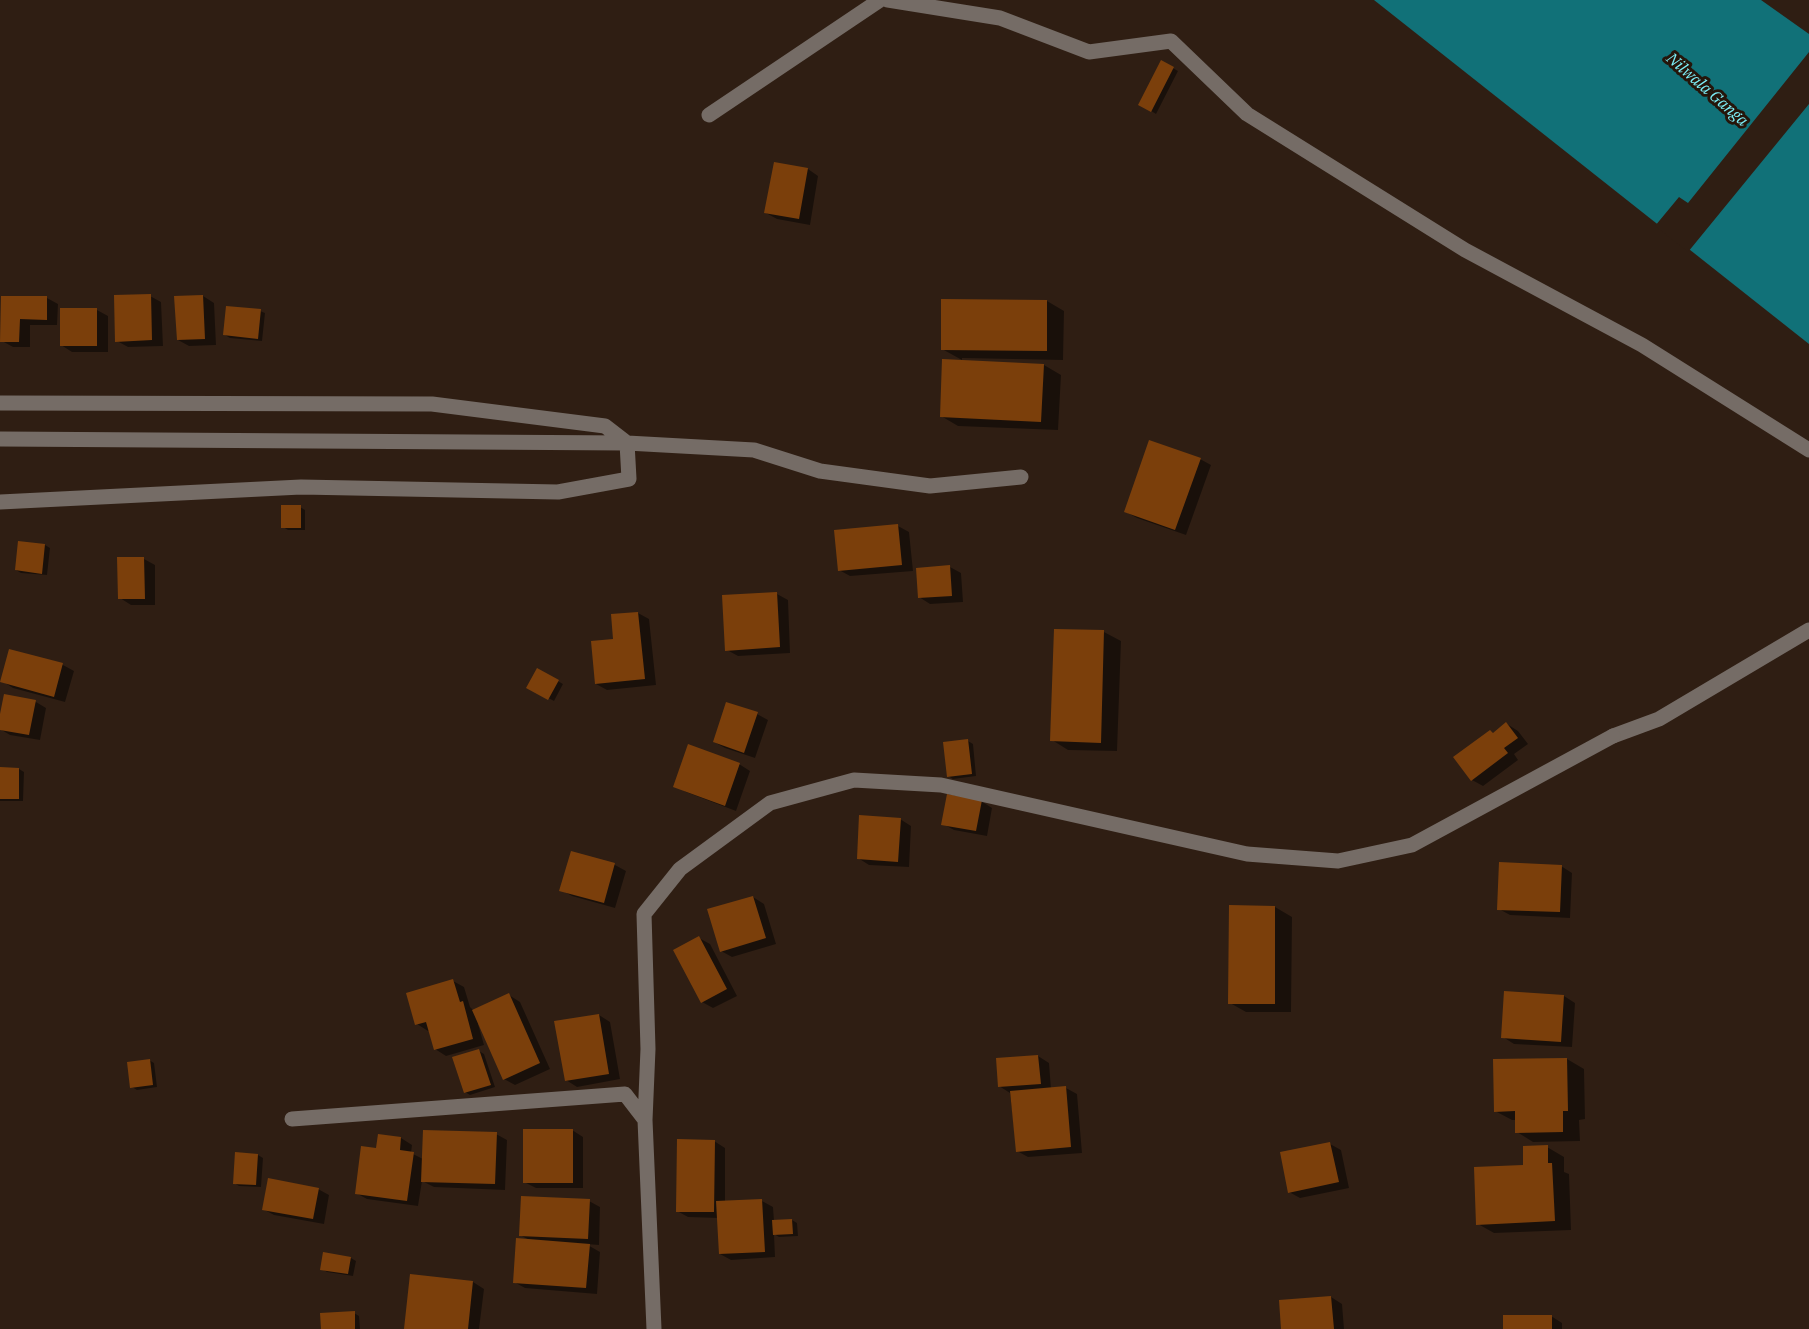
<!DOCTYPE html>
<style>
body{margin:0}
canvas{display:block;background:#2f1e13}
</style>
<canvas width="1809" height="1329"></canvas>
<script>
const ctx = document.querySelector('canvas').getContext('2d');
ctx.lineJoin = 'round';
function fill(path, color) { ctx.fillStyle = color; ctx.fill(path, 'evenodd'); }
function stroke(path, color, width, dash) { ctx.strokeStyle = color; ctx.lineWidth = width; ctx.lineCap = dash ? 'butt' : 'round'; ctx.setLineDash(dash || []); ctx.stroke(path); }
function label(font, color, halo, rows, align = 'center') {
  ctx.font = font + ' "IBM Plex Serif",serif'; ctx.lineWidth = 6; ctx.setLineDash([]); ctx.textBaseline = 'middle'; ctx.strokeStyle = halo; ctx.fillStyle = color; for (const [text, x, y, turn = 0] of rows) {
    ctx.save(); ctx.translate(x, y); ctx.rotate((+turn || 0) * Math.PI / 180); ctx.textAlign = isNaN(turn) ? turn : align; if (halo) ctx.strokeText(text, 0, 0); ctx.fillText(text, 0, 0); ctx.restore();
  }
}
fill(new Path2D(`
 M1374,0H1761L1809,34V344Z`), '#117178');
fill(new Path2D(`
 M1809,52V104L1688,252L1655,226L1679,197L1688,203Z`), '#2f1e13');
fill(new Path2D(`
 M1162,62L1178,71L1156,114L1140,104Z
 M808,169L818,176L810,225L777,219L766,213Z
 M150,296L161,302L163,346L128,347L117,341Z
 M203,296L214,303L216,345L189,346L178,340Z
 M2,297L47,298L58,304L57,325H30V347H13L2,341Z
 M943,300L1047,301L1064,311L1063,360L962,358V360L942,349Z
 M97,310L108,316V352H72L61,345Z
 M260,311L265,313L262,341L230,338L225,335Z
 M944,360L1044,365L1061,375L1058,430L958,426L941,416Z
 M1200,459L1211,465L1186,535L1137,518L1126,512Z
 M300,507L305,510V530H288L283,527Z
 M898,526L909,532L913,571L850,576L839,570Z
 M45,545L50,548L47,575L21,573L16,570Z
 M144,559L155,565V605H131L120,598Z
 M950,567L961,573L963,602L930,604L919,597Z
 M777,594L788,600L790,653L738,656L727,650Z
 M638,613L649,619L656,685L607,690L596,684L615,640Z
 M1104,632L1121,641L1117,751L1068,750L1052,740Z
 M10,650L63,665L74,671L65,702L13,688L2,681Z
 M538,670L563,684L554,701L528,687Z
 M36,702L46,708L40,740L10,735L0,729V722Z
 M757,714L768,720L755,758L725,748L714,742Z
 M1507,724L1518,731L1528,744L1514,754L1518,760L1483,786L1472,780L1455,757L1490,731L1494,734Z
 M968,741L973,744L976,776L953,779L948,776Z
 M739,764L750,771L736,811L686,792L675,786Z
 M0,769H19L24,772L23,801H0Z
 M981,801L992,808L987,836L954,830L943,824Z
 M900,819L911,826L909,867L869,865L858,858Z
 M572,852L615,865L626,871L615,908L572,896L561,890Z
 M1561,866L1572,873L1570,918L1510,915L1499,909Z
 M753,897L764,904L776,944L732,957L721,951Z
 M1275,907L1292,917L1291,1012H1246L1230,1003Z
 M699,938L710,944L737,996L713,1008L702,1002Z
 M453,981L464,987L470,1007L474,1011L509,995L520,1002L550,1069L515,1085L504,1079L479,1024H478L484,1045L446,1056L435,1049L430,1030L428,1031L417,1024Z
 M1564,996L1575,1003L1572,1047L1514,1044L1503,1037Z
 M599,1015L610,1022L620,1079L577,1087L566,1080Z
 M479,1051L484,1054L495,1087L470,1095L465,1092Z
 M1038,1056L1049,1063L1051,1089L1066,1088L1077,1094L1082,1153L1028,1157L1017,1151L1010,1093L999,1086Z
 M1567,1059L1584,1069L1585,1119L1579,1120L1580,1141L1533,1142L1517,1132L1516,1120H1512L1495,1111Z
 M149,1060L154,1063L157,1087L137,1090L132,1087Z
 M572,1130L583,1137V1188H536L524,1182Z
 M496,1134L507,1140L505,1190L434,1187L422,1181L418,1206L367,1199L356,1193L378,1150L401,1138L412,1145L411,1153L423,1159Z
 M714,1141L725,1148V1202L762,1201L773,1207L774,1221L792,1220L797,1223L798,1236L779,1237L774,1234L775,1257L731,1260L720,1254L718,1218L688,1217L677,1211Z
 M1330,1144L1341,1150L1349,1188L1300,1198L1289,1192Z
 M1547,1147L1564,1157V1172L1569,1174L1571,1230L1494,1233L1478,1224L1525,1166Z
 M258,1155L263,1158L261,1187L239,1186L234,1183Z
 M318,1189L329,1195L324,1224L274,1215L263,1209Z
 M589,1201L600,1207L599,1245L586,1244L600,1252L597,1294L525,1288L514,1282L531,1241L520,1235Z
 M351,1258L356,1261L353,1276L327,1272L322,1269Z
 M473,1282L484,1289L479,1329H405Z
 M1331,1297L1342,1304L1344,1329H1283Z
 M354,1313L359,1316L360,1329H322Z
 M1551,1316L1562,1323V1329H1504Z`), '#0007');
fill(new Path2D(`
 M1161,60L1174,67L1151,112L1138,105Z
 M774,162L808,168L799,219L764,213Z
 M151,294L152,340L115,342L114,295Z
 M203,295L205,339L177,340L174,296Z
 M1,296H47V320L20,319L19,342H0Z
 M941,299L1047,300V351L941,350Z
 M226,306L261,309L258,339L223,335Z
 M60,308H97V346H60Z
 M942,359L1044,364L1041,422L940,417Z
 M1149,440L1201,458L1175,530L1124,512Z
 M281,505H301V528H281Z
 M898,524L902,565L838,571L834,530Z
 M18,541L45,544L42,574L15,570Z
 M117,557H144L145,599H118Z
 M950,565L952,596L918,598L916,568Z
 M777,592L780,647L725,651L722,595Z
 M638,612L645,679L595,684L591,641L613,639L611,614Z
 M1054,629L1104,630L1101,743L1050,741Z
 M9,649L63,663L54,697L0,682Z
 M537,668L559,680L548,700L526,688Z
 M4,694L36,700L29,735L0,730V714Z
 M726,702L758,712L744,753L713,742Z
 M1506,722L1518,738L1504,748L1508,753L1471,781L1453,757L1490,730L1493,733Z
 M968,739L972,774L947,777L943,742Z
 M688,744L740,763L725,806L673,787Z
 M0,767L19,768V799H0Z
 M947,794L982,800L976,831L941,825Z
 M859,815L901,818L898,862L857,859Z
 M571,851L615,863L604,903L559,891Z
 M1499,862L1562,865L1560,912L1497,910Z
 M753,896L766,938L720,952L707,909Z
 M1229,905L1275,906V1004H1228Z
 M699,936L727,989L701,1003L673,950Z
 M453,979L460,1002L463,1001L473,1039L434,1050L426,1022L415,1025L406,993Z
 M1504,991L1564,995L1561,1042L1501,1038Z
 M509,993L540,1063L503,1080L472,1010Z
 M599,1014L609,1074L565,1081L554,1021Z
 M479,1049L491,1085L464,1093L452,1057Z
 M1038,1055L1041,1084L998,1087L996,1058Z
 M1567,1058L1568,1111H1563V1132L1515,1133V1111L1494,1112L1493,1059Z
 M150,1059L153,1085L130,1088L127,1062Z
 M1066,1086L1071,1147L1016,1152L1010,1091Z
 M523,1129H573V1183H523Z
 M423,1130L497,1132L495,1184L421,1182Z
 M378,1134L401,1137L400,1150L414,1152L407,1201L355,1194L361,1146L376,1148Z
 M677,1139L715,1140L714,1212H676Z
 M1330,1142L1339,1182L1288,1193L1280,1152Z
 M1548,1145V1163H1552L1555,1221L1476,1225L1474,1167L1523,1165V1146Z
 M235,1152L258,1154L256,1185L233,1184Z
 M268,1178L319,1188L313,1219L262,1210Z
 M521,1196L590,1199L588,1239L519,1236Z
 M762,1199L765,1252L719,1254L716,1201Z
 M792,1219L793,1234L773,1235L772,1220Z
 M516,1238L590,1244L586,1288L513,1283Z
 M323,1252L351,1257L348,1274L320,1270Z
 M410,1274L473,1281L468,1329H404Z
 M1331,1296L1334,1329H1281L1279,1300Z
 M355,1311V1329H321L320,1313Z
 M1503,1315H1552V1329H1503Z`), '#7b3f0b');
stroke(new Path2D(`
 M888,0L1000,18L1089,52L1171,41L1247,114L1465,250L1642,345L1809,450
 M709,115L880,0
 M1613,736L1659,719L1809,630`), '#756c66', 15);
stroke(new Path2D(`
 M0,403L432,404L605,426L627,443L629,479L558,492L301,487L0,502
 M0,439L627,443L754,450L820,471L930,486L1021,477
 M292,1119L625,1094L645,1120L654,1329
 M645,1120L648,1049L644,914L680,869L770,803L854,780L941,785L1247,854L1338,861L1412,845L1613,736`), '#756c66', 15);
label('italic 16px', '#7ceff8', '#25150a', [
 ["Nilwala Ganga",1707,90,41]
]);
</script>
